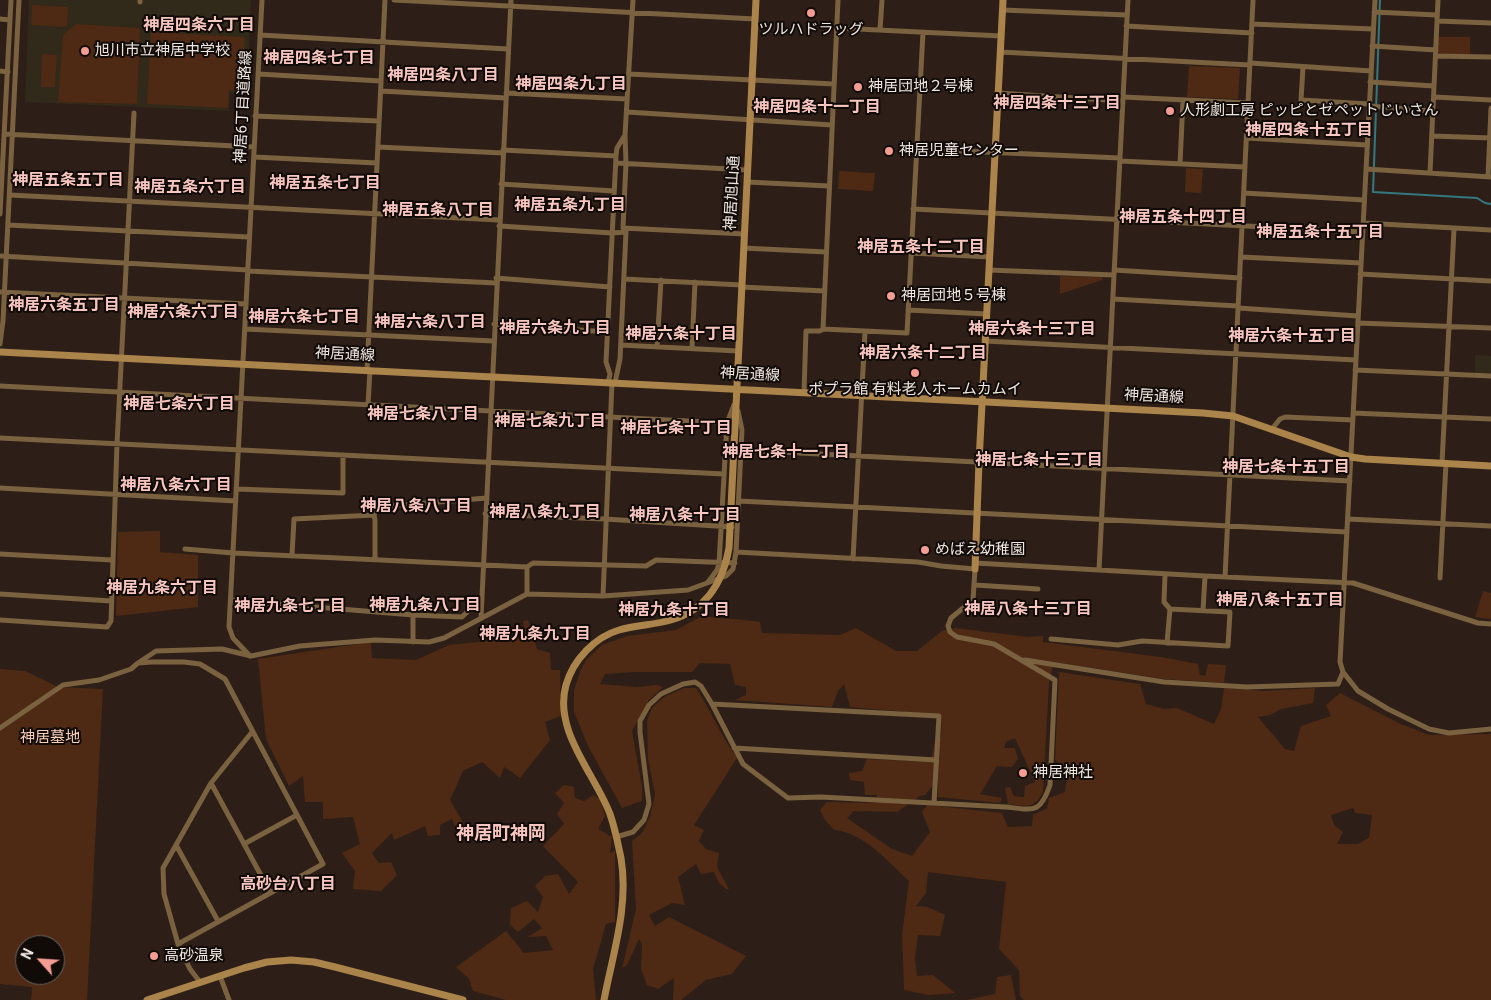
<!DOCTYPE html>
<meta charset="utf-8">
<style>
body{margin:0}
#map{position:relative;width:1491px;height:1000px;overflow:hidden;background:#2d1f17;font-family:Roboto,sans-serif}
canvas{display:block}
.north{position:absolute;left:15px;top:935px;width:50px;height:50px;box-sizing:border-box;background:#110b07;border:1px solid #6a635e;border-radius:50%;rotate:296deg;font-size:14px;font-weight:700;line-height:20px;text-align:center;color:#f0e6e1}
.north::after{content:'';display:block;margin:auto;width:18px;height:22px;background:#f59c93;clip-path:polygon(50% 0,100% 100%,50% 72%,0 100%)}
</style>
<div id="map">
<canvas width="1491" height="1000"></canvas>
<div class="north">N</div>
</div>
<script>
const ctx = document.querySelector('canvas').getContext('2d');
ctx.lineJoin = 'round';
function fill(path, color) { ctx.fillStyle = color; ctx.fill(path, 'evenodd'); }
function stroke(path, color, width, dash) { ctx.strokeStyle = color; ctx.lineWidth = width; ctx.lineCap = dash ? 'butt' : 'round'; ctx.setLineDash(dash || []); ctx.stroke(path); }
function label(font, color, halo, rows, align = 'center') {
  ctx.font = font + ' Roboto,"Noto Sans JP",sans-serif'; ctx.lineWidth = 4; ctx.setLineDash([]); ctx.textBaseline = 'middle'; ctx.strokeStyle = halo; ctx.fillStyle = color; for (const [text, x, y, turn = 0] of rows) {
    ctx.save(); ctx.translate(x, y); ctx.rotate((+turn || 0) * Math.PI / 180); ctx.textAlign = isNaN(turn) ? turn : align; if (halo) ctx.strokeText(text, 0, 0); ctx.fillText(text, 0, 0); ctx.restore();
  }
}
fill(new Path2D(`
 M29,0H251L247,93H230L229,111L25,102Z
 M1475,355L1491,356V374L1475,373Z`), '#312919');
fill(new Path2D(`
 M32,5L68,7L67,27L31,25Z
 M76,24L140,28L137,104L58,102L63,35Z
 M151,32L245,37L242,91L229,90L228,108L147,104Z
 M1437,37H1470V56L1437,55Z
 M42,54L57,55L55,87H41Z
 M1189,66L1240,68L1238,99L1187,97Z
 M1186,168L1203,169L1201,193L1185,192Z
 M839,171L875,173L873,191L838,189Z
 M1060,276L1102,277V280L1060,294Z
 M626,324L653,326L652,343L625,341Z
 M160,531V552L198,555V607L116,616L118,532Z
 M1483,591L1491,593V619L1475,617Z
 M702,616C722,619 740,619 760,622L762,633L840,635L856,628L896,651H917L942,631L955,628L1028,637L1043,636V642L1161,657L1198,664L1200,675L1205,676L1208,664L1226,665L1224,683L1164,679L1054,662L1049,683L1043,792C1034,810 1025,806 1008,804L1005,788L1010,787L1014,796L1024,797L1025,786L1035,782L1015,738L1006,742L1004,748H1015L1018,759L1012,767L997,766L980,794L1002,798L1000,803L938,797V779L925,795L920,796L897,812L854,811L847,818L892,849L912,856L930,832L922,812L927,805L1002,813L1008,827L1032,826L1033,815L1047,808L1049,798L1065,792L1068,770L1055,760L1059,672L1140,684L1146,704L1164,709L1177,708L1214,724L1221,709L1224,688L1264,691L1315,688L1313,703L1281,709L1270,715L1258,717L1285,749L1294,751L1301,726L1331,716L1326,705L1340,693L1401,724L1429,735L1491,734V1000H1024L1020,996L1019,970L999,949L1006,882L928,872L926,893L916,906L928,907L945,915L940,936L918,935L915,959L917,976L933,975L955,993L929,995L904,990L902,935L909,881C887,861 865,833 834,830L825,820L820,810L827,802L876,803L877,795H865L864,782L850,780L849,773L862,771L867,759L931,762L935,740L941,738L942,715L850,707L844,684L838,691L832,707L735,700L746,695V687L735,685L730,664L700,663L692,672H634L605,674L600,684L636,687L657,685L663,687L649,700L632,731L642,787V801L622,808L588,746L574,712V690L580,672L586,660L602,645L627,636L676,630ZM1353,808L1355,813L1372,815L1369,838L1358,844H1337L1343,832L1334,825L1331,815Z
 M528,620L537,649L550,653L551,670H560L561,716L545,722L550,740L520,778L504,767L500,778L482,762L463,771L450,800L467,829L457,832L452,819L440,825V835L428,836L425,826L394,840L392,833L372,853L379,863L391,862L397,875L381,891L353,889L355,871L342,853L360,844L353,817L323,819V802H305L303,776L289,786L266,739L258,659L371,642L372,658L416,660L449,645L525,637L523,621Z
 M0,669L25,671L58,687L103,689L87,1000H31L32,987L0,984ZM25,945H55V975H25Z
 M684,688H696C711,711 721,736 737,758L694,825L704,830L699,841L706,849L719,853L717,867L729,889H726L719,883L714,872L701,874L696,864L678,877L685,905L672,903L649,915L655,926L669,917L746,956L732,974L706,980L681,1000H673L674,978L658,989L647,985L641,969L642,944L639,939L627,965L622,968L636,909L632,841L642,833L650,817L655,794L648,759L647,721L652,708L664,697Z
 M564,785L574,787L575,798L584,801L593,795L600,799L605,816L598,829L612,837L610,853L615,850V922L606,924L593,969L596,1000H506L473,991L469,979L456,967L506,931L524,953L553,950L546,936L528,937L542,928L534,919L518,932L510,925L511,908L527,901L538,912L543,897L535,886L545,876L558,874L569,894L578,882L543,846L564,824L557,814L564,803L555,793Z
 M1011,975L1016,1000H966L995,994L997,977Z`), '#4e2913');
stroke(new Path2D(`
 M1380,0L1373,192L1477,198L1485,203L1491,204`), '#337980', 2);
stroke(new Path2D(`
 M394,0L755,19
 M1375,0L1340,662L1343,672L1358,691L1388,709L1429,729L1449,733L1491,729
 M140,2V0
 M1003,10L1127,15
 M1374,12L1437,15
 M0,19L10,20
 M1437,21L1491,23
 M1252,24L1373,29
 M1126,26L1252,33
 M837,28L1001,36
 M880,30L882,0
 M260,35L508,49
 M1372,46L1436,50
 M1000,52L1250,65
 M1436,56L1491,57
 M1250,63L1371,71
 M1303,67L1301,100L1369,104
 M0,71L8,72
 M258,74L381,81
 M629,74L834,84
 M1370,82L1434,86
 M381,91L506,98
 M506,93L627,99
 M998,93L1122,101
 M1123,97L1248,103
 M1434,97L1491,100
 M1369,106L1433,111
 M627,112L832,125
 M255,116L379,121
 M4,134L254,147
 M1432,136L1491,138
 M1247,138L1367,145
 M378,147L503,153
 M916,149L1120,158
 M503,150L616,156
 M254,157L377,163
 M1120,161L1245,167
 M616,163L748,170
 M1180,164L1183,100
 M1366,169L1491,177
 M1430,173L1438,0
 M1488,177L1491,108
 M747,182L829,186
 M501,184L614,191
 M1244,193L1364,200
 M10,195L499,220
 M913,209L1363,232
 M0,214L11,0
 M1363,223L1491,230
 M8,225L249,237
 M499,226L612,233L626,232
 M623,228L744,234
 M743,248L826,252
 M911,253L990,257
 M0,256L248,270
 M1241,257L1361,263
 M989,270L1114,275
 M1114,270L1240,278
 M248,271L496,283
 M1360,274L1491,281
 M496,278L610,287
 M624,279L741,285
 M741,287L825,291
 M0,292L246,304
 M1113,299L1238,306
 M1238,308L1358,316
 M908,310L987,314
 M1358,323L1491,328
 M494,324L608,332
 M245,329L493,341
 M823,329L838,0
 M985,341L1356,360
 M0,344L3,321L19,0
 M621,345L738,351
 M657,347L661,280
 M692,348L695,282
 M367,370L385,0
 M1355,370L1491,376
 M608,383L610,374L606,362L616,156L617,148L625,135
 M615,383L620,359L626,232L623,228L626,163L625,135L633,0
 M0,386L727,423
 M804,392L806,331H820L823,329L907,333L923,32
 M368,405L370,370
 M1353,413L1491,419
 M1272,429L1280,419L1285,417L1353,420
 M0,438L724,474
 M741,450L1350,481
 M1442,463L1454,229
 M0,488L236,501
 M237,489L343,493V455
 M739,501L1347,532
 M485,514L605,519L732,527
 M1348,519L1491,526
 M185,549L233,553L527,567V594
 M0,554L112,560
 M292,555L294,519L374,515
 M375,559V520L374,515L378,507L487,498
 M853,559L865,332
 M975,563L1205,576L1353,583L1478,623L1491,624
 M527,567L533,563L646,566L656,560L735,563
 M1099,570L1128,0
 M1165,574L1164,602L1170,609L1167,643
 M1225,577L1253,0
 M1440,578L1446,463
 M708,582L717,570L719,564L727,423L734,405
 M975,585L1038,589
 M0,594L111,601
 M603,596L612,383
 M231,600L413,615L462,617L481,598
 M1203,611L1205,576
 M481,618L511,0
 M0,620L107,627L111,621L117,444L134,113
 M1051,639L1118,645L1142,641L1228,646L1230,612L1170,609
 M413,642V615
 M250,656L233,638L229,627L262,0
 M1025,660L1164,682L1247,687L1338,684L1343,672
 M138,663L156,651L222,649L251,656L300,646L375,640L429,642L444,638L527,594L603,596L688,590L726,576L733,569L736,552L742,430L738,411
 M712,704L939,716L934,803
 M0,728L63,685L99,680L131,669L138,663L152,662H184L200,664L225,679L323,864L178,944
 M734,748L936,760
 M211,783L270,892
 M616,837L633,832L644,820L649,804L640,732V721L649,705L661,694L683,684L695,682L701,686L712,704L743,764L788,798L821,797L1006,807C1034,810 1040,814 1050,785L1055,680L994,644L957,637L950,632L948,626L951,618L973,600L975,569L941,566L918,562L736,552
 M244,844L297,815
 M176,845L218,921
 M220,976L229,1000
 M200,982L190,969L178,944L164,894L163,868L211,783L252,732`), '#7a613f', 5);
stroke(new Path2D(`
 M0,352L1203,413L1233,416L1351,457L1365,459L1491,466
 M975,569L979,462L1003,0
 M147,1000L244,968L267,962L291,960L314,962L335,967L463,1000
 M604,1000C613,953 629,906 621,858C618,844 615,828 610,814C595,774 553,731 566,685C573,660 595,637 619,630C636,625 654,625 671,620C706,610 723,582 729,548L756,0`), '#ab844b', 7);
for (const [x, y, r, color] of [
 [811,13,5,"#f59c93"],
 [85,51,5,"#f59c93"],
 [858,87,5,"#f59c93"],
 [1170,111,5,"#f59c93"],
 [889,151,5,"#f59c93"],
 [891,296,5,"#f59c93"],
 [915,373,5,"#f59c93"],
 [925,550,5,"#f59c93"],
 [1023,773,5,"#f59c93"],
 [154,956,5,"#f59c93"]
]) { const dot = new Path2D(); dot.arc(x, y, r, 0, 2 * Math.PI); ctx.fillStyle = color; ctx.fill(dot); stroke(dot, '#110b07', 2); }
label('15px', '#f0e6e1', '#110b07', [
 ["ツルハドラッグ",811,30,"center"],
 ["旭川市立神居中学校",95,51],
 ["神居団地２号棟",868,87],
 ["人形劇工房 ピッピとゼペットじいさん",1180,111],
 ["神居児童センター",899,151],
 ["神居団地５号棟",901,296],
 ["ポプラ館 有料老人ホームカムイ",915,390,"center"],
 ["めばえ幼稚園",935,550],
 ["神居神社",1033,773],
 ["高砂温泉",164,956]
], 'left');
label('15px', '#f0e6e1', '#110b07', [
 ["神居6丁目道路線",244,107,-87],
 ["神居旭山通",733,193,-87],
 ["神居通線",345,355,3],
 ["神居通線",750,375,3],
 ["神居通線",1154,397,3]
]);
label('15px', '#fccfb7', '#110b07', [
 ["神居墓地",50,738]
]);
label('bold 16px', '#f9c5bf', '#110b07', [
 ["神居四条六丁目",199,26],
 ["神居四条七丁目",319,59],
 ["神居四条八丁目",443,76],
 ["神居四条九丁目",571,85],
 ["神居四条十三丁目",1057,104],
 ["神居四条十一丁目",817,108],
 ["神居四条十五丁目",1309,131],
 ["神居五条五丁目",68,181],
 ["神居五条七丁目",325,184],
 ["神居五条六丁目",190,188],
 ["神居五条九丁目",570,206],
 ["神居五条八丁目",438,211],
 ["神居五条十四丁目",1183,218],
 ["神居五条十五丁目",1320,233],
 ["神居五条十二丁目",921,248],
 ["神居六条五丁目",64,306],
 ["神居六条六丁目",183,313],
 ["神居六条七丁目",304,318],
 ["神居六条八丁目",430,323],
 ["神居六条九丁目",555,329],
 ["神居六条十三丁目",1032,330],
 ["神居六条十丁目",681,335],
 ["神居六条十五丁目",1292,337],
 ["神居六条十二丁目",923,354],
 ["神居七条六丁目",179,405],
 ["神居七条八丁目",423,415],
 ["神居七条九丁目",550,422],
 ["神居七条十丁目",676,429],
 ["神居七条十一丁目",786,453],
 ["神居七条十三丁目",1039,461],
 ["神居七条十五丁目",1286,468],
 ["神居八条六丁目",176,486],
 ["神居八条八丁目",416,507],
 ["神居八条九丁目",545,513],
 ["神居八条十丁目",685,516],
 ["神居九条六丁目",162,589],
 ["神居八条十五丁目",1280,601],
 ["神居九条八丁目",425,606],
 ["神居九条七丁目",290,607],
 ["神居八条十三丁目",1028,610],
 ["神居九条十丁目",674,611],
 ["神居九条九丁目",535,635],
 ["高砂台八丁目",288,885]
]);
label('bold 18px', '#f9c5bf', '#110b07', [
 ["神居町神岡",501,834]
]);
</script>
